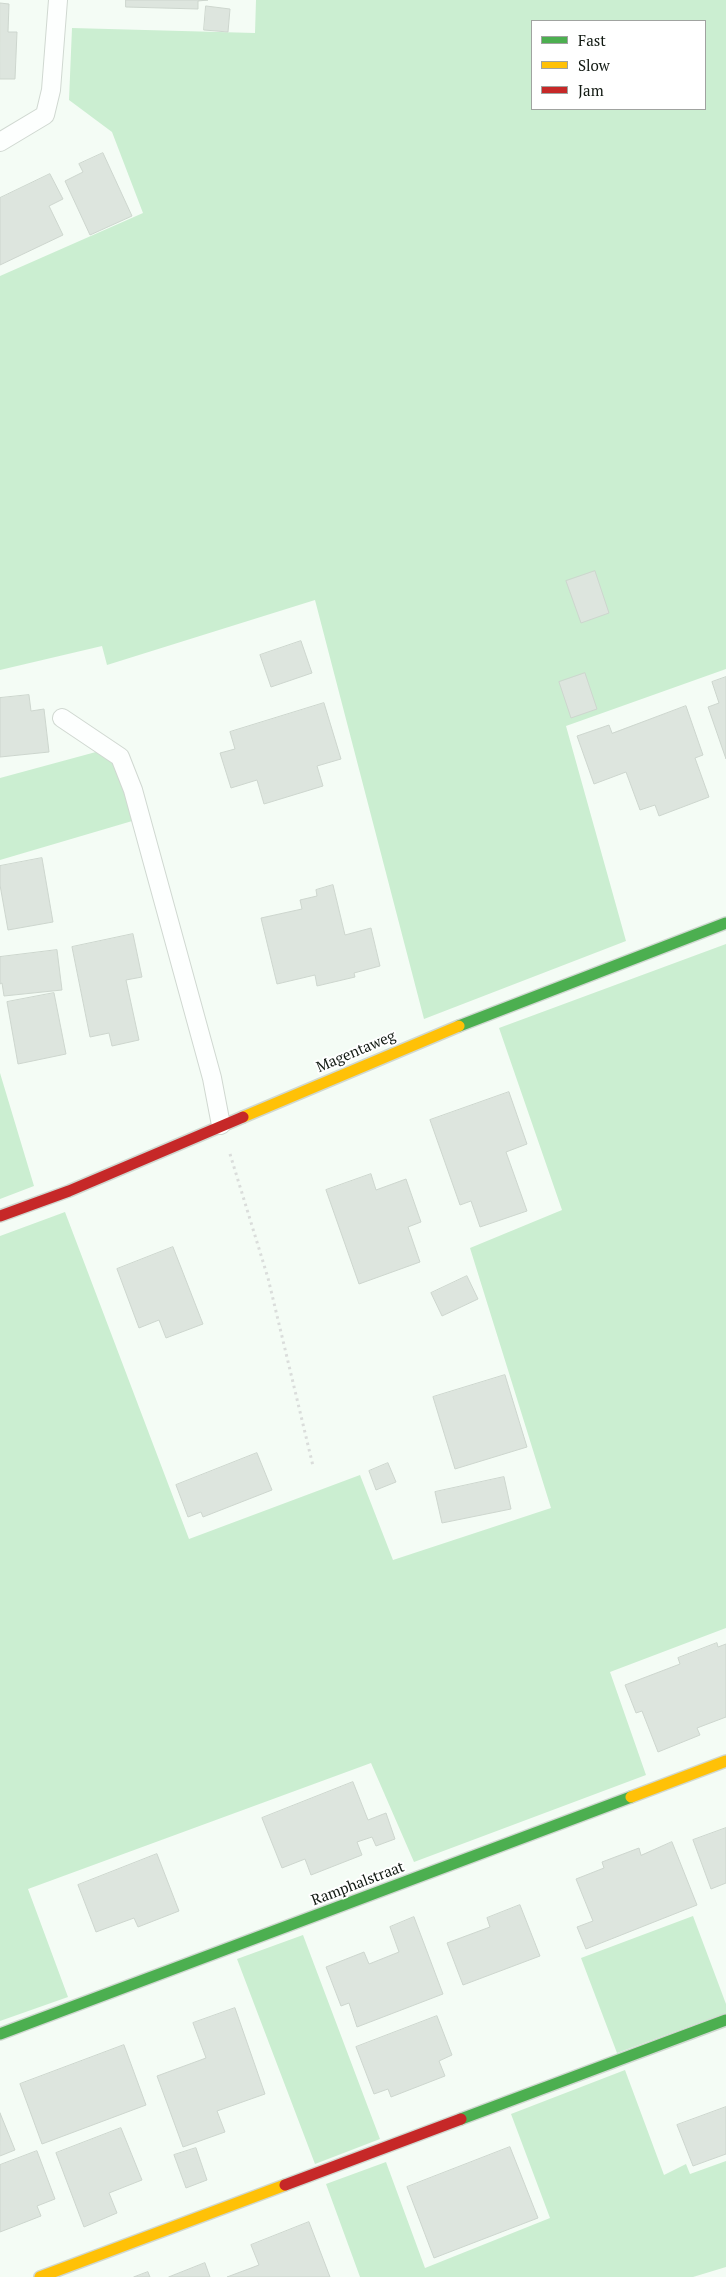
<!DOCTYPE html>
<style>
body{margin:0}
#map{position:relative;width:726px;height:2277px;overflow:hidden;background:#f4fcf5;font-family:"PT Serif",serif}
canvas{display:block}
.legend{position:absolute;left:531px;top:20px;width:175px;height:90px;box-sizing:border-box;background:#fff;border:1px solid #a0a3a0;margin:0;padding:6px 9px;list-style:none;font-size:15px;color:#111912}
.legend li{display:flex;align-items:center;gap:10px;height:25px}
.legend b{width:25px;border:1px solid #a0a3a0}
</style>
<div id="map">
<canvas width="726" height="2277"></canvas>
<ul class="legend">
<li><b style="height:6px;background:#4caf50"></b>Fast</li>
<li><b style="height:6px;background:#ffc107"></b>Slow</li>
<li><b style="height:6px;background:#c62828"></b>Jam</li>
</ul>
</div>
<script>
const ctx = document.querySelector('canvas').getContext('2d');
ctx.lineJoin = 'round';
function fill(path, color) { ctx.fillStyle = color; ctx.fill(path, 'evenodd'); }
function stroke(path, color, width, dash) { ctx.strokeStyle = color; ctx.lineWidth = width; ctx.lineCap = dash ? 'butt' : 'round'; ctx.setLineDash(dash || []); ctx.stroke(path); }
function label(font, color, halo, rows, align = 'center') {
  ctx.font = font + ' "PT Serif",serif'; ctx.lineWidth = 4; ctx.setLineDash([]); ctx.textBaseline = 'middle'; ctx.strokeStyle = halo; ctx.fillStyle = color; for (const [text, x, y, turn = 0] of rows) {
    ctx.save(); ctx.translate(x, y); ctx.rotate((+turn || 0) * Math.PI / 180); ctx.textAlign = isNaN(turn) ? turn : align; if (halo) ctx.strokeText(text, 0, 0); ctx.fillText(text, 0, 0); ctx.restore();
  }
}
fill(new Path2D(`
 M256,0H726V669L566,726L626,941L424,1019L315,600L107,665L102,646L0,670V276L143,213L112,132L69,100L72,28L255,33ZM532,21H705V109H532Z
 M118,746L139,819L0,860V778Z
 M726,944V1628L610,1672L646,1775L414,1862L371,1763L28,1889L68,1997L0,2021V1236L65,1212L189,1539L360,1475L393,1560L551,1508L470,1248L562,1210L499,1028Z
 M0,1073L34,1186L0,1199Z
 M693,1916L726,2004V2013L617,2053L581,1958Z
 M303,1935L380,2139L315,2164L237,1959Z
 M625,2070L664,2175L686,2164L690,2174L726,2161V2267L693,2277H360L326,2184L386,2162L425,2268L550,2218L511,2114Z`), '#cbeed1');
const building = new Path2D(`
 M126,0H208L198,1V9L126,7Z
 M0,3L9,4L8,32H17L15,79H0Z
 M206,6L230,9L228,32L204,30Z
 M103,153L132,216L90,235L65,181L83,172L79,164Z
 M50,174L63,199L49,206L63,235L0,265V198Z
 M595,571L609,613L581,623L566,581Z
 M301,641L312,673L271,687L260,655Z
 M585,673L597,709L571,718L559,682Z
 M726,677V759L708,707L719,703L712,682Z
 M29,695L31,711L44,709L49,752L0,757V698Z
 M324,703L341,759L317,766L323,786L264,804L257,780L231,788L220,753L235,749L230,732Z
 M686,706L703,755L695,758L709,797L659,816L655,805L640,810L626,772L594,784L577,736L609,725L612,733Z
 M42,858L53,922L8,930L0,885V866Z
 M333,885L345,935L371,928L380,966L354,973L355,977L317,986L315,975L277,984L261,918L302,909L300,900L317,896L316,890Z
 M133,934L142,977L126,980L139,1040L112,1046L109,1033L90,1037L72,947Z
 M57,950L62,990L4,996L2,983L0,984V957Z
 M54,993L66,1054L18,1064L7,1002Z
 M509,1092L527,1144L506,1152L527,1211L480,1227L471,1201L460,1205L430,1120Z
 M371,1174L376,1190L406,1179L421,1222L408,1227L420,1262L359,1284L326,1190Z
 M173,1247L203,1324L166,1338L159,1320L139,1328L117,1269Z
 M467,1276L478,1299L442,1316L431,1293Z
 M505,1375L527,1447L455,1469L433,1397Z
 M257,1453L272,1490L203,1517L201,1512L188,1517L176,1485Z
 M388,1463L396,1482L376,1490L369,1471Z
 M504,1477L511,1509L442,1523L435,1492Z
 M717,1643L718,1647L726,1644V1717L697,1728L700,1735L658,1752L642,1711L636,1713L625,1685L680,1664L678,1658Z
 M353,1782L368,1820L386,1813L395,1839L376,1846L372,1837L357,1842L362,1855L311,1875L305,1859L282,1868L262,1818Z
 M726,1828V1883L711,1889L693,1840Z
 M672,1842L697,1905L586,1949L577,1927L593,1921L576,1879L604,1868L602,1862L639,1848L641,1855Z
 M157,1854L179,1911L138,1927L134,1918L96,1932L78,1885Z
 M520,1905L540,1956L463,1985L447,1943L490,1927L487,1918Z
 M414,1917L443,1994L357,2027L349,2003L341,2006L326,1967L364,1952L369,1964L399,1952L390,1927Z
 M235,2008L265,2094L217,2111L225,2132L183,2147L157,2076L206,2058L193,2023Z
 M437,2016L452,2055L439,2061L445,2076L391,2097L388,2089L374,2094L356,2047Z
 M124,2045L146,2105L42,2144L20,2084Z
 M726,2107V2154L693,2166L677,2125Z
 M0,2113L15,2150L0,2156Z
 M121,2128L142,2180L109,2193L117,2213L84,2227L56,2153Z
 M510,2147L538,2218L434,2258L407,2187Z
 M196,2148L207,2180L186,2188L174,2155Z
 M37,2151L55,2199L37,2206L41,2216L0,2232V2165Z
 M309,2222L330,2277H227L259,2265L251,2245Z
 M205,2263L210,2277H169Z
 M148,2272L150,2277H134Z`);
fill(building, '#dde5de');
stroke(building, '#cdd6ce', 1);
const lane = new Path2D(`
 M0,142L45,115L51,90L58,0
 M62,718L120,757L133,790L212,1078L221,1125`);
const fast = new Path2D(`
 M459,1026L726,923
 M0,2034L631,1797
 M461,2119L726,2020`);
const slow = new Path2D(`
 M243,1117L459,1026
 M631,1797L726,1761
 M40,2277L285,2185`);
const jam = new Path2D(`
 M0,1216L69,1191L243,1117
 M285,2185L461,2119`);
stroke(lane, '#d0d8d1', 20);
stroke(fast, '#d0d8d1', 14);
stroke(slow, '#d0d8d1', 14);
stroke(jam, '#d0d8d1', 14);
stroke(new Path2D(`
 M230,1154L268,1278L313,1466`), '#dadddb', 3, [2.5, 4]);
stroke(lane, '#fdfffe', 18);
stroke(fast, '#4caf50', 11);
stroke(slow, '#ffc107', 11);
stroke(jam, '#c62828', 11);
label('15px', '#111912', '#fff', [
 ["Magentaweg",356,1052,-23],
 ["Ramphalstraat",358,1884,-21]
]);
</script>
